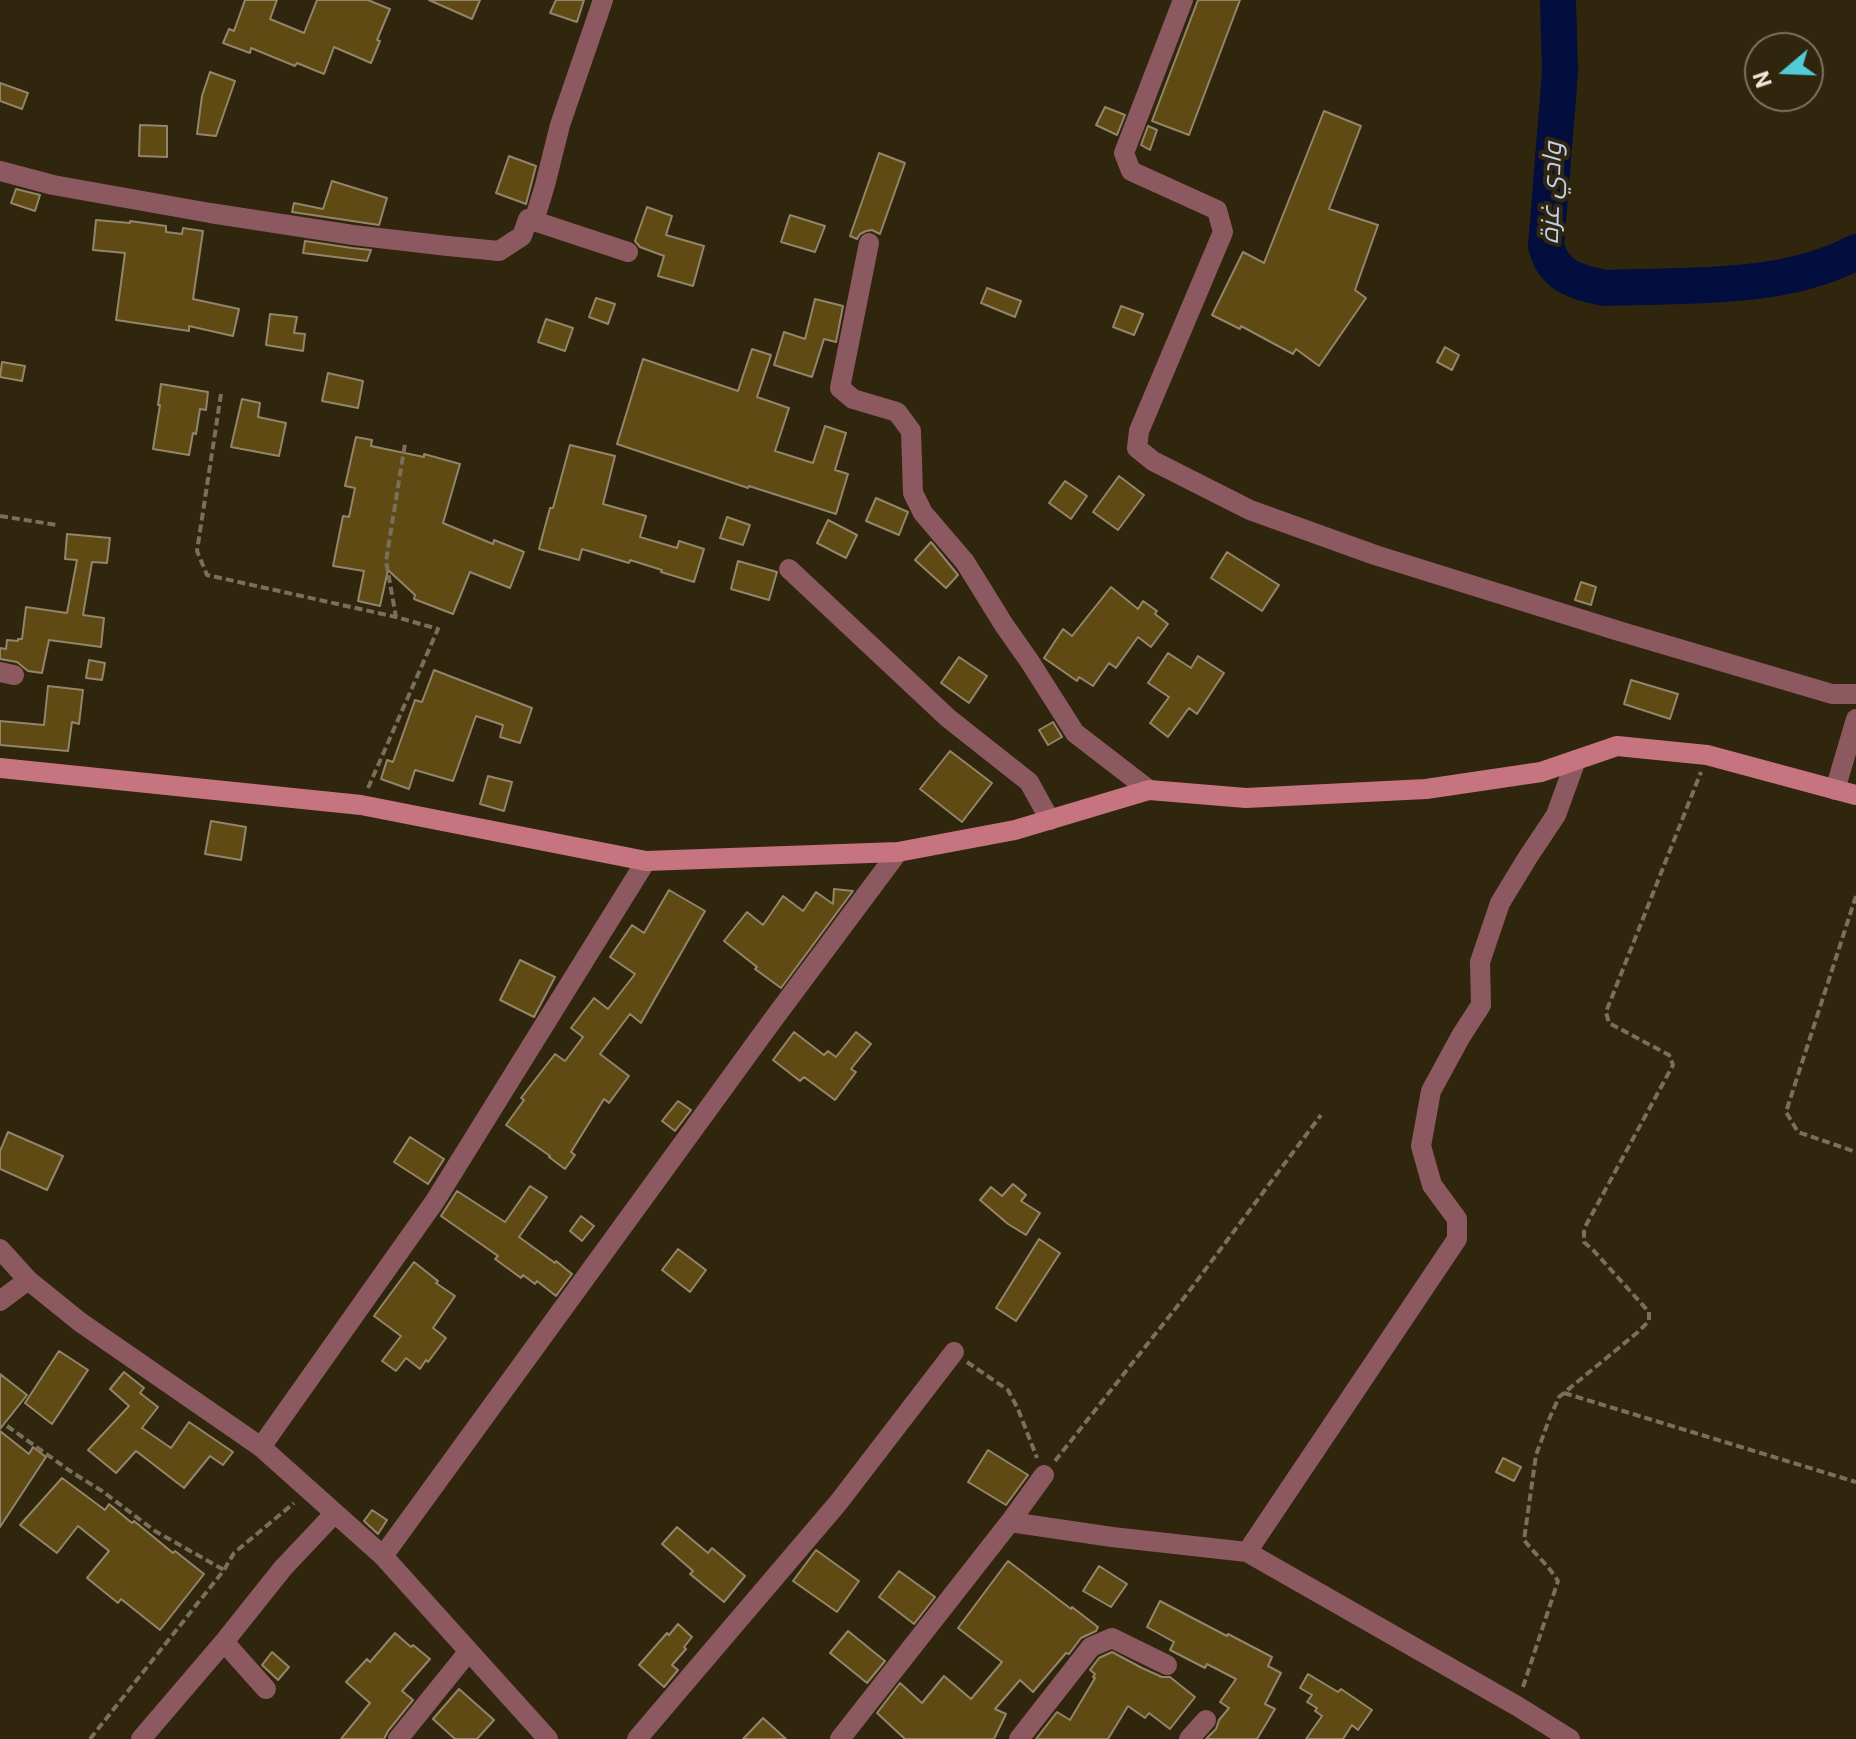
<!DOCTYPE html>
<meta charset="utf-8">
<style>
body{margin:0}
#map{position:relative;width:1856px;height:1739px;overflow:hidden;background:#30250d;font-family:Roboto,sans-serif}
canvas{display:block}
.north{position:absolute;left:1744px;top:32px;width:80px;height:80px;box-sizing:border-box;background:#30250d;border:2px solid #7c735f;border-radius:50%;rotate:251deg;font-size:22px;font-weight:700;line-height:32px;text-align:center;color:#efe8da}
.north::after{content:'';display:block;margin:auto;width:28px;height:36px;background:#52cbd8;clip-path:polygon(50% 0,100% 100%,50% 72%,0 100%)}
</style>
<div id="map">
<canvas width="1856" height="1739"></canvas>
<div class="north">N</div>
</div>
<script>
const ctx = document.querySelector('canvas').getContext('2d');
ctx.lineJoin = 'round';
function stroke(path, color, width, dash) { ctx.strokeStyle = color; ctx.lineWidth = width; ctx.lineCap = dash ? 'butt' : 'round'; ctx.setLineDash(dash || []); ctx.stroke(path); }
function fill(path, color) { ctx.fillStyle = color; ctx.fill(path, 'evenodd'); }
function label(font, color, halo, rows, align = 'center') {
  ctx.font = font + ' Roboto,Cairo,sans-serif'; ctx.lineWidth = 8; ctx.setLineDash([]); ctx.textBaseline = 'middle'; ctx.strokeStyle = halo; ctx.fillStyle = color; for (const [text, x, y, turn = 0] of rows) {
    ctx.save(); ctx.translate(x, y); ctx.rotate((+turn || 0) * Math.PI / 180); ctx.textAlign = isNaN(turn) ? turn : align; if (halo) ctx.strokeText(text, 0, 0); ctx.fillText(text, 0, 0); ctx.restore();
  }
}
stroke(new Path2D(`
 M1558,0L1560,72L1546,246C1554,277 1577,282 1604,288C1684,285 1784,291 1856,252`), '#010e3e', 36);
const building = new Path2D(`
 M245,0H277L270,19L304,33L317,0H368L390,9L377,40L380,41L371,63L334,47L324,74L297,63L295,66L251,48L250,53L223,43L229,29L234,31Z
 M429,0H480L472,19Z
 M556,0H584L577,22L550,13Z
 M1198,0H1240L1189,135L1152,121Z
 M210,72L235,81L216,136L197,134L202,96Z
 M0,83L28,93L22,109L0,101Z
 M1105,107L1125,115L1117,135L1096,125Z
 M1324,111L1361,126L1329,209L1378,225L1355,290L1366,298L1319,366L1296,349L1293,354L1241,326L1240,329L1212,315L1243,252L1264,263Z
 M140,125L167,126V157L139,156Z
 M1148,126L1157,130L1150,150L1141,145Z
 M879,153L905,163L880,234L872,230L866,231L860,234L857,239L850,236Z
 M509,156L536,166L526,204L496,193Z
 M332,181L387,198L379,225L292,212L294,203L323,209Z
 M16,189L40,195L35,211L11,203Z
 M647,207L672,216L666,235L704,246L693,286L658,276L664,256L640,247L635,241Z
 M790,215L825,226L815,252L781,242Z
 M96,220L130,223V221L166,226V232L182,234L183,228L203,231L193,299L239,309L233,336L189,326V331L116,320L125,253L93,250Z
 M305,241L352,248L371,250L367,261L303,253Z
 M987,288L1021,301L1015,317L981,303Z
 M596,298L615,304L608,324L589,317Z
 M815,299L843,306L836,342L824,339L812,377L774,365L784,332L805,339Z
 M1121,306L1143,314L1134,335L1113,327Z
 M270,314L297,317L294,333L305,334L303,351L266,345Z
 M546,319L573,328L565,351L538,342Z
 M1445,347L1459,355L1452,370L1437,362Z
 M752,349L771,355L757,397L789,408L775,451L813,463L825,426L846,433L835,470L848,474L836,514L749,486L748,488L617,444L643,359L738,391Z
 M2,362L25,366L22,381L0,377Z
 M328,373L363,381L358,408L322,401Z
 M161,384L208,392L206,410L200,409L196,434L193,433L189,455L153,449L160,405H158Z
 M242,399L260,403L258,417L286,423L279,456L231,447Z
 M356,437L372,440L371,446L424,457V454L460,464L443,523L493,544L494,540L524,552L510,588L470,572L453,614L414,599L415,595L388,570L380,606L358,601L364,571L333,566L343,516L349,517L355,488L345,486Z
 M570,445L615,456L603,504L646,516L640,537L677,548L679,541L704,549L694,582L661,572L662,570L630,560L629,563L582,549L579,560L539,549L550,508H553Z
 M1119,476L1144,495L1118,530L1093,512Z
 M1065,481L1087,496L1071,519L1049,503Z
 M876,498L908,512L899,535L866,521Z
 M727,517L750,525L743,545L720,538Z
 M828,520L857,535L846,558L817,543Z
 M67,534L110,538L107,563L92,562L83,615L104,618L101,647L49,640L42,673L28,671L17,662L0,659V648L6,649L7,640L18,641V639H22L26,607L67,613L77,560L65,559Z
 M931,542L958,575L946,588L915,560Z
 M1227,552L1279,585L1262,611L1211,578Z
 M738,561L777,572L769,600L731,589Z
 M1581,582L1596,587L1591,605L1575,600Z
 M1111,587L1138,609L1143,601L1157,611L1155,614L1168,624L1151,647L1138,637L1116,668L1109,663L1093,686L1079,677L1077,681L1044,658L1063,629L1072,636Z
 M1168,653L1191,668L1198,656L1224,673L1197,714L1189,708L1168,737L1150,723L1169,697L1148,683Z
 M959,657L987,676L969,703L941,683Z
 M89,660L105,663L102,680L86,678Z
 M434,670L532,708L520,743L500,737L503,725L476,716L453,781L415,770L409,789L381,779L387,760L393,762L415,700L422,702Z
 M1631,680L1678,694L1670,719L1624,704Z
 M48,686L83,690L79,724L72,722L68,751L0,745V721L44,725Z
 M1053,722L1062,737L1048,745L1039,730Z
 M950,751L992,783L962,822L920,789Z
 M488,776L512,782L504,811L480,804Z
 M211,821L246,827L241,860L205,854Z
 M834,889L853,891L781,988L755,969L757,967L724,941L747,912L763,925L783,896L803,911L816,892L833,904Z
 M669,890L705,911L641,1023L630,1014L600,1054L629,1076L609,1103L604,1099L571,1152L575,1155L565,1169L549,1157L550,1156L506,1125L524,1100L521,1098L555,1054L565,1061L583,1037L571,1028L594,998L608,1009L635,974L610,957L632,925L644,933Z
 M520,960L555,977L534,1017L500,1000Z
 M794,1032L824,1055L828,1051L836,1057L856,1032L871,1044L851,1069L856,1072L835,1100L804,1077L800,1081L773,1060Z
 M678,1101L691,1110L675,1131L662,1121Z
 M8,1132L63,1156L47,1190L0,1169V1151Z
 M410,1137L444,1159L428,1184L394,1162Z
 M1013,1184L1026,1195L1021,1201L1040,1213L1026,1235L1008,1224L980,1200L991,1187L1002,1196Z
 M530,1186L547,1197L519,1237L555,1263L556,1261L572,1274L556,1296L537,1281L535,1284L523,1275L521,1278L495,1259L498,1256L441,1216L457,1191L505,1222Z
 M581,1216L594,1226L582,1241L570,1231Z
 M1039,1239L1060,1253L1016,1321L996,1308Z
 M678,1249L706,1270L690,1292L662,1270Z
 M414,1262L438,1281L436,1283L455,1296L433,1328L446,1338L428,1362L426,1360L420,1369L406,1358L396,1371L382,1361L401,1336L374,1316Z
 M59,1351L88,1370L52,1424L25,1403Z
 M124,1372L144,1388L140,1393L158,1407L142,1428L171,1448L189,1422L233,1452L223,1465L210,1456L184,1488L136,1451L116,1473L88,1450L129,1406L110,1389Z
 M0,1374L27,1395L0,1429Z
 M0,1431L29,1454L33,1447L46,1457L0,1527Z
 M988,1450L1028,1475L1006,1505L968,1482Z
 M1503,1458L1521,1467L1514,1481L1496,1472Z
 M62,1478L105,1510L109,1504L132,1523L134,1521L173,1553L175,1551L204,1574L160,1630L121,1599L118,1603L87,1578L109,1551L78,1526L57,1553L20,1525Z
 M372,1510L387,1520L378,1534L364,1521Z
 M677,1527L708,1553L712,1548L745,1576L724,1602L690,1574L693,1571L662,1544Z
 M816,1550L859,1581L837,1612L793,1581Z
 M1008,1561L1071,1609L1072,1607L1098,1627L1096,1631L1081,1638L1069,1654L1066,1653L1033,1692L1020,1680L995,1709L1006,1714L994,1739H905L877,1713L900,1683L922,1703L944,1676L971,1699L1002,1662L958,1628Z
 M1099,1566L1127,1584L1111,1607L1083,1591Z
 M899,1571L935,1597L914,1624L879,1597Z
 M1160,1601L1227,1636L1228,1634L1272,1657L1268,1666L1281,1673L1265,1704L1275,1709L1257,1739H1206L1216,1729L1219,1720L1229,1708L1220,1702L1236,1679L1207,1664L1205,1668L1170,1650L1174,1642L1147,1627Z
 M678,1624L692,1637L684,1647L686,1649L672,1665L678,1670L664,1687L639,1665L667,1633L669,1635Z
 M848,1631L885,1661L867,1683L830,1653Z
 M395,1633L411,1647L413,1645L430,1659L402,1691L413,1700L388,1731L384,1739H341L370,1703L346,1682L367,1659L370,1662Z
 M272,1652L289,1667L278,1680L262,1665Z
 M1112,1652L1142,1668L1162,1677H1170L1195,1697L1170,1729L1149,1713L1145,1718L1128,1706L1108,1739H1036L1057,1712L1070,1720L1095,1678L1093,1677L1095,1674L1090,1670L1099,1658Z
 M1308,1674L1338,1692L1341,1689L1372,1710L1358,1730L1352,1725L1343,1739H1306L1322,1716L1315,1711L1317,1708L1307,1702L1312,1695L1300,1688Z
 M459,1689L494,1720L477,1739H455L433,1719Z
 M763,1718L786,1739H743Z`);
fill(building, '#604a14');
stroke(building, '#92856b', 2);
stroke(new Path2D(`
 M221,394L197,551L207,575L396,617
 M0,516L57,525
 M368,788L438,629L396,617L386,561L405,444
 M1856,896L1786,1112L1798,1132L1856,1152
 M967,1362L1008,1390L1018,1409L1037,1458
 M1564,1393L1856,1482
 M7,1426L73,1473L102,1491L155,1531L224,1570
 M1055,1461L1187,1294L1321,1115
 M1523,1687L1558,1581C1549,1566 1535,1554 1524,1540L1536,1455L1550,1417L1559,1397L1638,1332L1649,1321V1312L1594,1251L1584,1242V1229L1673,1065L1669,1055L1609,1023L1606,1012L1701,772
 M90,1739L224,1570L234,1553L294,1503`), '#79705b', 4, [8, 4]);
stroke(new Path2D(`
 M1183,0L1124,153L1131,171L1217,210L1223,232L1139,431L1137,448L1153,461L1250,510L1375,555L1622,632L1832,694H1856
 M0,171L53,185L210,213L353,235L448,246L499,251L522,236L528,219L628,252
 M534,221L545,185L560,125L603,0
 M869,243L840,388L853,399L897,412L911,431L913,493L923,513L965,562L1004,625L1030,662L1075,733L1149,790
 M789,569L948,718L1029,782L1050,820
 M0,672L14,675
 M1835,790L1856,719
 M0,1249L28,1280L80,1322L261,1447L383,1556L548,1739
 M0,1301L28,1280
 M261,1447L435,1201L646,861
 M1010,1522L1112,1537L1247,1552L1517,1706L1570,1739
 M1247,1552L1457,1239V1219L1432,1185L1421,1146L1431,1091L1461,1036L1481,1005L1480,962L1500,903L1528,857L1556,815L1576,760
 M383,1556L772,1021L898,852
 M224,1642L266,1689
 M141,1739L224,1642L283,1568L334,1514
 M398,1739L469,1651
 M637,1739L838,1503L954,1352
 M840,1739L1010,1522L1044,1475
 M1019,1739L1091,1647L1112,1638L1167,1665
 M1189,1739L1206,1720`), '#8d5960', 20);
stroke(new Path2D(`
 M0,768L361,805L646,861L898,852L1015,830L1149,790L1246,798L1426,789L1541,772L1617,746L1707,755L1856,795`), '#c77481', 20);
label('italic 26px', '#bfd1f2', '#30250d', [
 ["وادي غزة",1553,193,-88]
]);
</script>
